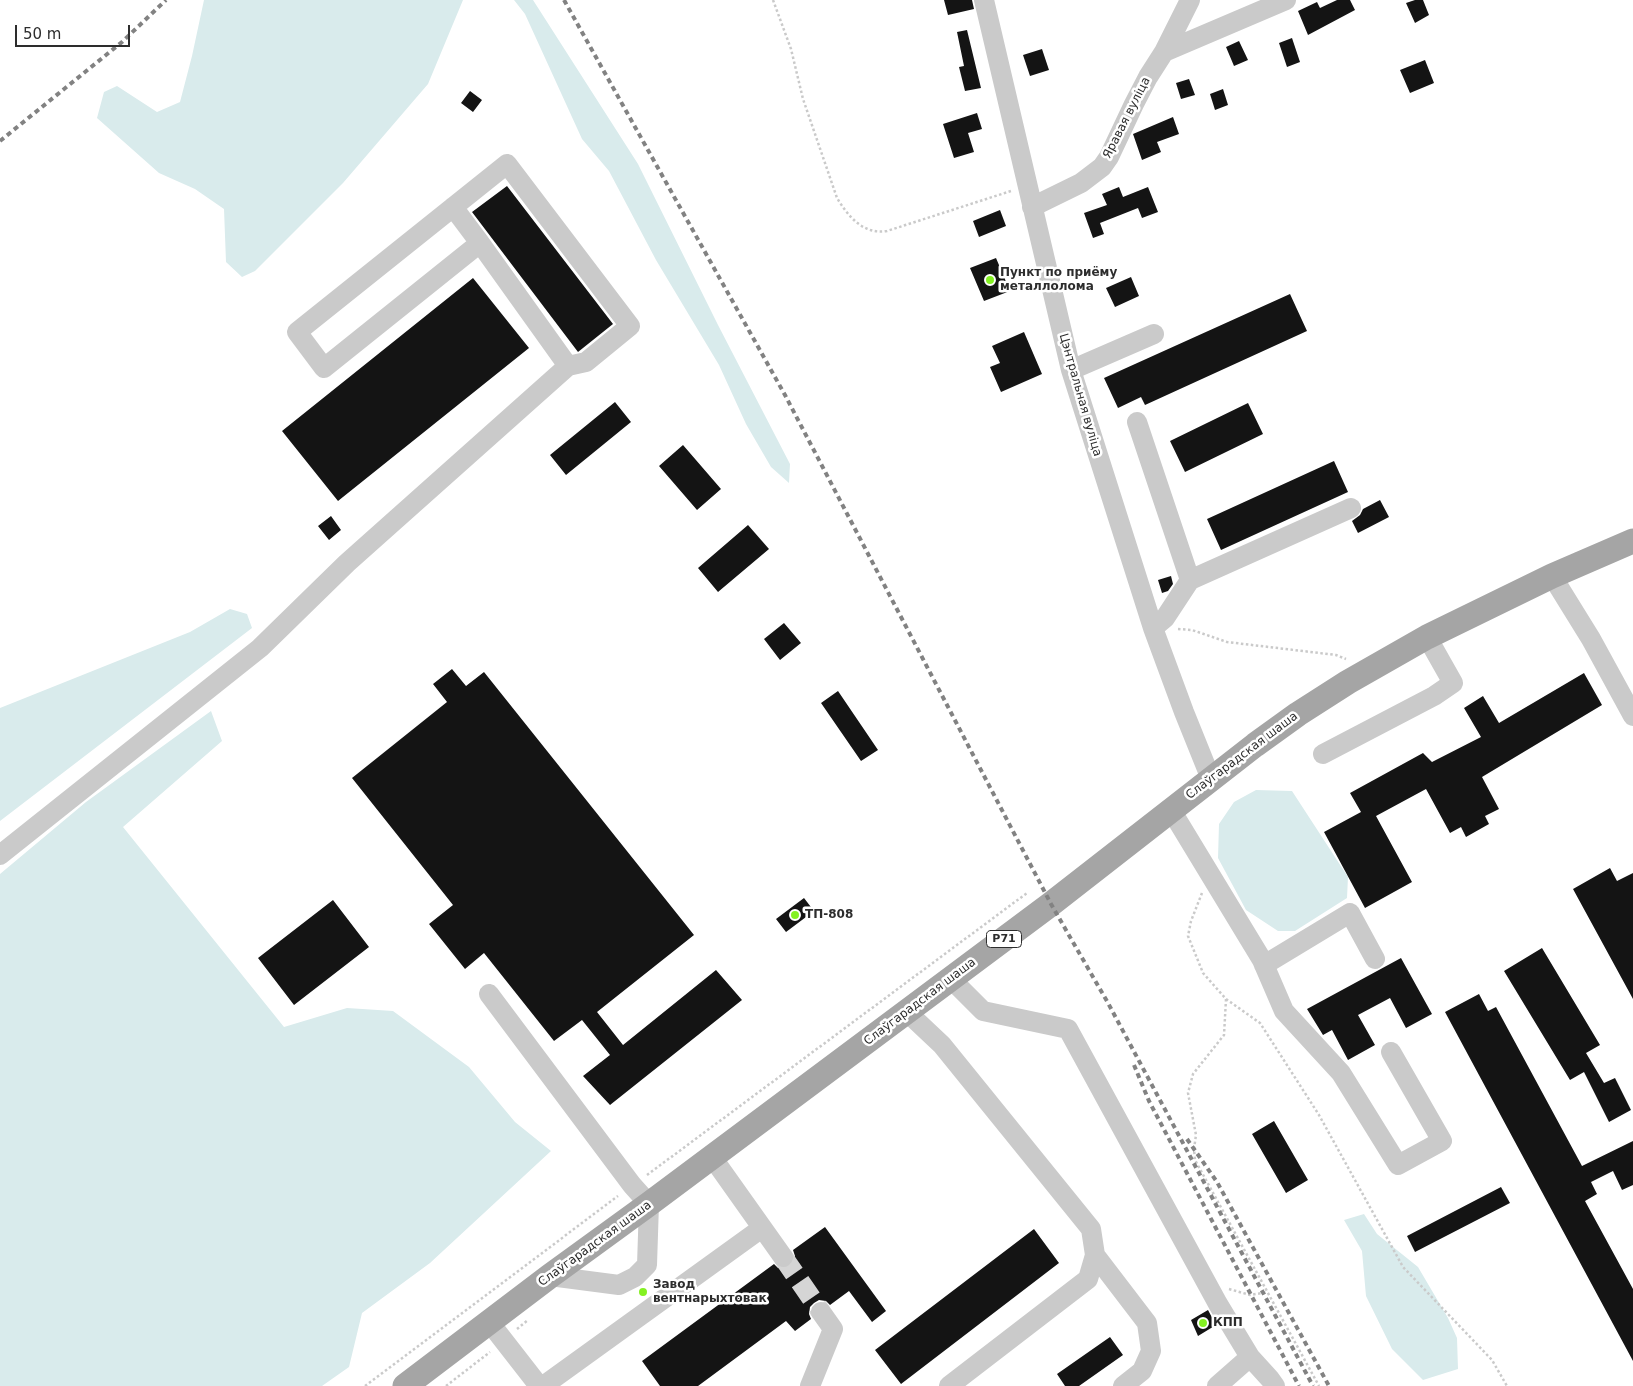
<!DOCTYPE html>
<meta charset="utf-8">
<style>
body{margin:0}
#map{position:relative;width:1633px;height:1386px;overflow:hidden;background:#fff;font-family:"DejaVu Sans",sans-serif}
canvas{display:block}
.scale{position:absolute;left:15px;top:25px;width:115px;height:22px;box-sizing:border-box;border:2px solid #2d2d2d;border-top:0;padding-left:6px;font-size:15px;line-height:18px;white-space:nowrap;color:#2d2d2d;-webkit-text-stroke:4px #fff;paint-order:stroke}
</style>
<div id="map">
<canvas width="1633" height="1386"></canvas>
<div class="scale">50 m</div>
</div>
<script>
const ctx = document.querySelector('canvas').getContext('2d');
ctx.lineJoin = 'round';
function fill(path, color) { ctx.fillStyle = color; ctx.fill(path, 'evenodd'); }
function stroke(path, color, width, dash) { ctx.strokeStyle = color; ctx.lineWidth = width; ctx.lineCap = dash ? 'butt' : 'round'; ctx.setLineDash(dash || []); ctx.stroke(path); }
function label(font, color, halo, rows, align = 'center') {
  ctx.font = font + ' "DejaVu Sans",sans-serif'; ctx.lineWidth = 5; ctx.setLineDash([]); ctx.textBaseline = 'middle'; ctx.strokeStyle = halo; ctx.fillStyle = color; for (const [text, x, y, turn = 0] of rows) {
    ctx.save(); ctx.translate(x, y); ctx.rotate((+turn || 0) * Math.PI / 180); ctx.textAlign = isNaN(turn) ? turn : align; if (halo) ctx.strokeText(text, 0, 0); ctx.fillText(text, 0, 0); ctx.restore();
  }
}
fill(new Path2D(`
 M204,0H463L428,84L343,183L255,271L242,277L226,262L224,209L195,189L159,173L97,118L104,92L117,86L157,112L180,102L192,56Z
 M514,0H533L638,164L718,325L790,464L789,483L771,467L746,424L719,365L656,260L609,171L582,139L525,14Z
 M230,609L247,614L252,628L0,821V708L190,632Z
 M211,711L222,741L123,827L284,1027L347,1008L393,1011L469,1067L515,1122L551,1151L430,1263L362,1313L349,1367L322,1386H0V874L86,802Z
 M1256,790L1292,791L1348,877L1347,898L1295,931H1278L1246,910L1218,858L1219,824L1234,802Z
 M1364,1214L1377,1234L1418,1267L1448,1318L1457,1338L1458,1369L1423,1380L1392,1349L1366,1296L1362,1251L1344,1220Z`), '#d9ebec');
fill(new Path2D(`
 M944,0H972L974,9L948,15Z
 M1337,0H1350L1355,10L1308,35L1298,11L1317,2L1320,8Z
 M1415,0H1423L1429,15L1415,23L1406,3Z
 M967,30L981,88L965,91L959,67L964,66L957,32Z
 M1292,38L1300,62L1287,67L1279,43Z
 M1239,41L1248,60L1234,66L1226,47Z
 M1042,49L1049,70L1030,76L1023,55Z
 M1425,60L1434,83L1410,93L1400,70Z
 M1189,79L1195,95L1181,99L1176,83Z
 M1223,89L1228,105L1215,110L1210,94Z
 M470,91L482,100L473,112L461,103Z
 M977,113L982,129L968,133L974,152L954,158L943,124Z
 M1173,117L1179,134L1157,142L1161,152L1142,160L1133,134Z
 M507,186L613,324L578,352L472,212Z
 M1119,187L1123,197L1148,187L1158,212L1142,218L1138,208L1100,223L1104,234L1093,238L1084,213L1107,205L1102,194Z
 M1000,210L1006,226L979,237L973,221Z
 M996,258L1010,291L984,301L970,268Z
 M1131,277L1139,296L1115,307L1106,288Z
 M473,278L529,348L338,501L282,431Z
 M1290,294L1307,331L1145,405L1141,397L1118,408L1104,378Z
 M1024,332L1042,374L1001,392L990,367L1000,363L992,346Z
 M615,402L631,422L566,475L550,455Z
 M1248,403L1263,434L1185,472L1170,441Z
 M683,445L721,489L697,510L659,466Z
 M1334,461L1348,492L1221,550L1207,519Z
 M1380,500L1389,517L1358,533L1352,521L1360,515L1363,509Z
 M331,516L341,530L329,540L318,526Z
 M748,525L769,549L718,592L698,568Z
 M1171,576L1173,584L1168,591L1162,593L1158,580Z
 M784,623L801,643L780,660L764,639Z
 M452,669L466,686L484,672L694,935L597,1012L623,1045L716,970L742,1000L610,1105L583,1076L610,1055L582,1020L554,1041L484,953L465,969L429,924L453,905L352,778L447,702L433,684Z
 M1584,673L1602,705L1482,777L1499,809L1485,816L1489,824L1466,837L1461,827L1450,833L1426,789L1376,816L1412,882L1365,908L1324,832L1361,812L1350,793L1423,753L1432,762L1481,737L1464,708L1483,696L1499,723Z
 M838,691L878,750L861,761L821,703Z
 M1610,868L1617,881L1633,873V999L1573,889Z
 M804,898L814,911L786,932L776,919Z
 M333,900L369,947L294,1005L258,958Z
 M1542,948L1600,1045L1586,1053L1604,1083L1615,1078L1631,1110L1609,1122L1584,1072L1570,1080L1504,971Z
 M1401,958L1432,1014L1406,1028L1390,998L1358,1015L1375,1045L1348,1060L1332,1030L1323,1035L1307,1009Z
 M1479,994L1488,1011L1496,1007L1582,1166L1633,1141V1185L1622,1190L1613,1171L1591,1182L1597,1194L1585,1201L1633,1289V1361L1445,1012Z
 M1274,1121L1308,1180L1286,1193L1252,1134Z
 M1501,1187L1510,1203L1415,1252L1407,1236Z
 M825,1227L886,1311L872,1322L849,1291L830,1305L826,1301L819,1300L814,1303L810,1307L809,1314L811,1319L795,1331L786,1321L698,1386H660L642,1361L774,1264L778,1268L784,1269L790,1266L794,1262L795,1256L793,1250Z
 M1034,1229L1059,1263L901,1384L875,1350Z
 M1208,1310L1216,1325L1198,1336L1191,1320Z
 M1110,1337L1123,1355L1079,1386H1065L1057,1374Z`), '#141414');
stroke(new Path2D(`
 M783,1257L821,1312`), '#d5d5d5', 20, [20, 10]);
stroke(new Path2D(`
 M773,0L791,49L803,99L837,198C848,216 863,235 887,231L1011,191
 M1178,629L1192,630L1227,642L1336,655L1346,659
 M1202,893L1191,921L1188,936L1203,973L1226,999L1260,1023L1319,1115L1403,1267L1492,1360L1507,1386
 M1226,999L1224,1035L1193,1074L1188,1093L1196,1135L1194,1149L1195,1160L1319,1386
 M647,1175L1027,893
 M1229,1289L1250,1295L1268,1292
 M517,1329L528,1320
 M365,1386L618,1196
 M446,1386L490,1352`), '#cacaca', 2.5, [2.5, 2.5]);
stroke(new Path2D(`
 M984,0L1071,370L1153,628L1184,712L1211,779
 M1164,52L1286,0
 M453,207L480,243
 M1032,207L1081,183L1102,167L1109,157L1134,104L1148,77L1164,52L1190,0
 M1071,370L1154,334
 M1137,422L1190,580L1165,618L1153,628
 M1552,576L1591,639L1633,716
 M1190,580L1351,508
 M1323,754L1434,696L1453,683L1427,637
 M1171,810L1262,960L1284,1011L1341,1073L1398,1165L1442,1141L1391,1052
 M0,855L260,648L347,563L568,366L586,362L630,326L507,164L297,332L324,368L480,243L568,366
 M1264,965L1350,913L1375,959
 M951,979L983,1011L1068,1029L1218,1304L1250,1357L1217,1386
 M489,994L632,1185L649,1204L647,1265L635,1277L619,1285L550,1276
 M907,1012L942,1045L1091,1229L1095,1255L1088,1279L949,1386
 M712,1157L783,1257
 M1095,1255L1147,1323L1151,1351L1142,1371L1123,1386
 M490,1323L539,1386
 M1250,1357L1270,1379L1275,1386
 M543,1386L762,1228
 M810,1386L833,1329L821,1312`), '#cacaca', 20);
stroke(new Path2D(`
 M405,1386L550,1276L649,1204L1051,904L1255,745L1298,714L1348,682L1427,637L1552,576L1633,541`), '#a5a5a5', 25);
stroke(new Path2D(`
 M564,0L785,395L1051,904L1108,1003L1313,1386
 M0,141L122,42L166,0
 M1134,1065L1149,1101L1299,1386
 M1187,1139L1217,1182L1329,1386`), '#828282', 4, [5, 4]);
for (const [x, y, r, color] of [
 [990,280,5,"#84f122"],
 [795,915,5,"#84f122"],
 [643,1292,5,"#84f122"],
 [1203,1323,5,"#84f122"]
]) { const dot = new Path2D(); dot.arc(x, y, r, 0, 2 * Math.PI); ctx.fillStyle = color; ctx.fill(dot); stroke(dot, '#fff', 2); }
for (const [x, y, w] of [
 [1004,939,35]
]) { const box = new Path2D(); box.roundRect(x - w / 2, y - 8.5, w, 17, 4); ctx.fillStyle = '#fff'; ctx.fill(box); stroke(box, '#2d2d2d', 1); }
label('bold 11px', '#2d2d2d', null, [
 ["Р71",1004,939]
]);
label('12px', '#2d2d2d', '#fff', [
 ["Яравая вуліца",1127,118,-63],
 ["Цэнтральная вуліца",1080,395,74],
 ["Слаўгарадская шаша",1242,756,-37],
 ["Слаўгарадская шаша",920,1002,-37],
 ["Слаўгарадская шаша",595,1244,-36]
]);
label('bold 12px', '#2d2d2d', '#fff', [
 ["Пункт по приёму",1000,273],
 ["металлолома",1000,287],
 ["ТП-808",805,915],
 ["Завод",653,1285],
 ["вентнарыхтовак",653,1299],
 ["КПП",1213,1323]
], 'left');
</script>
